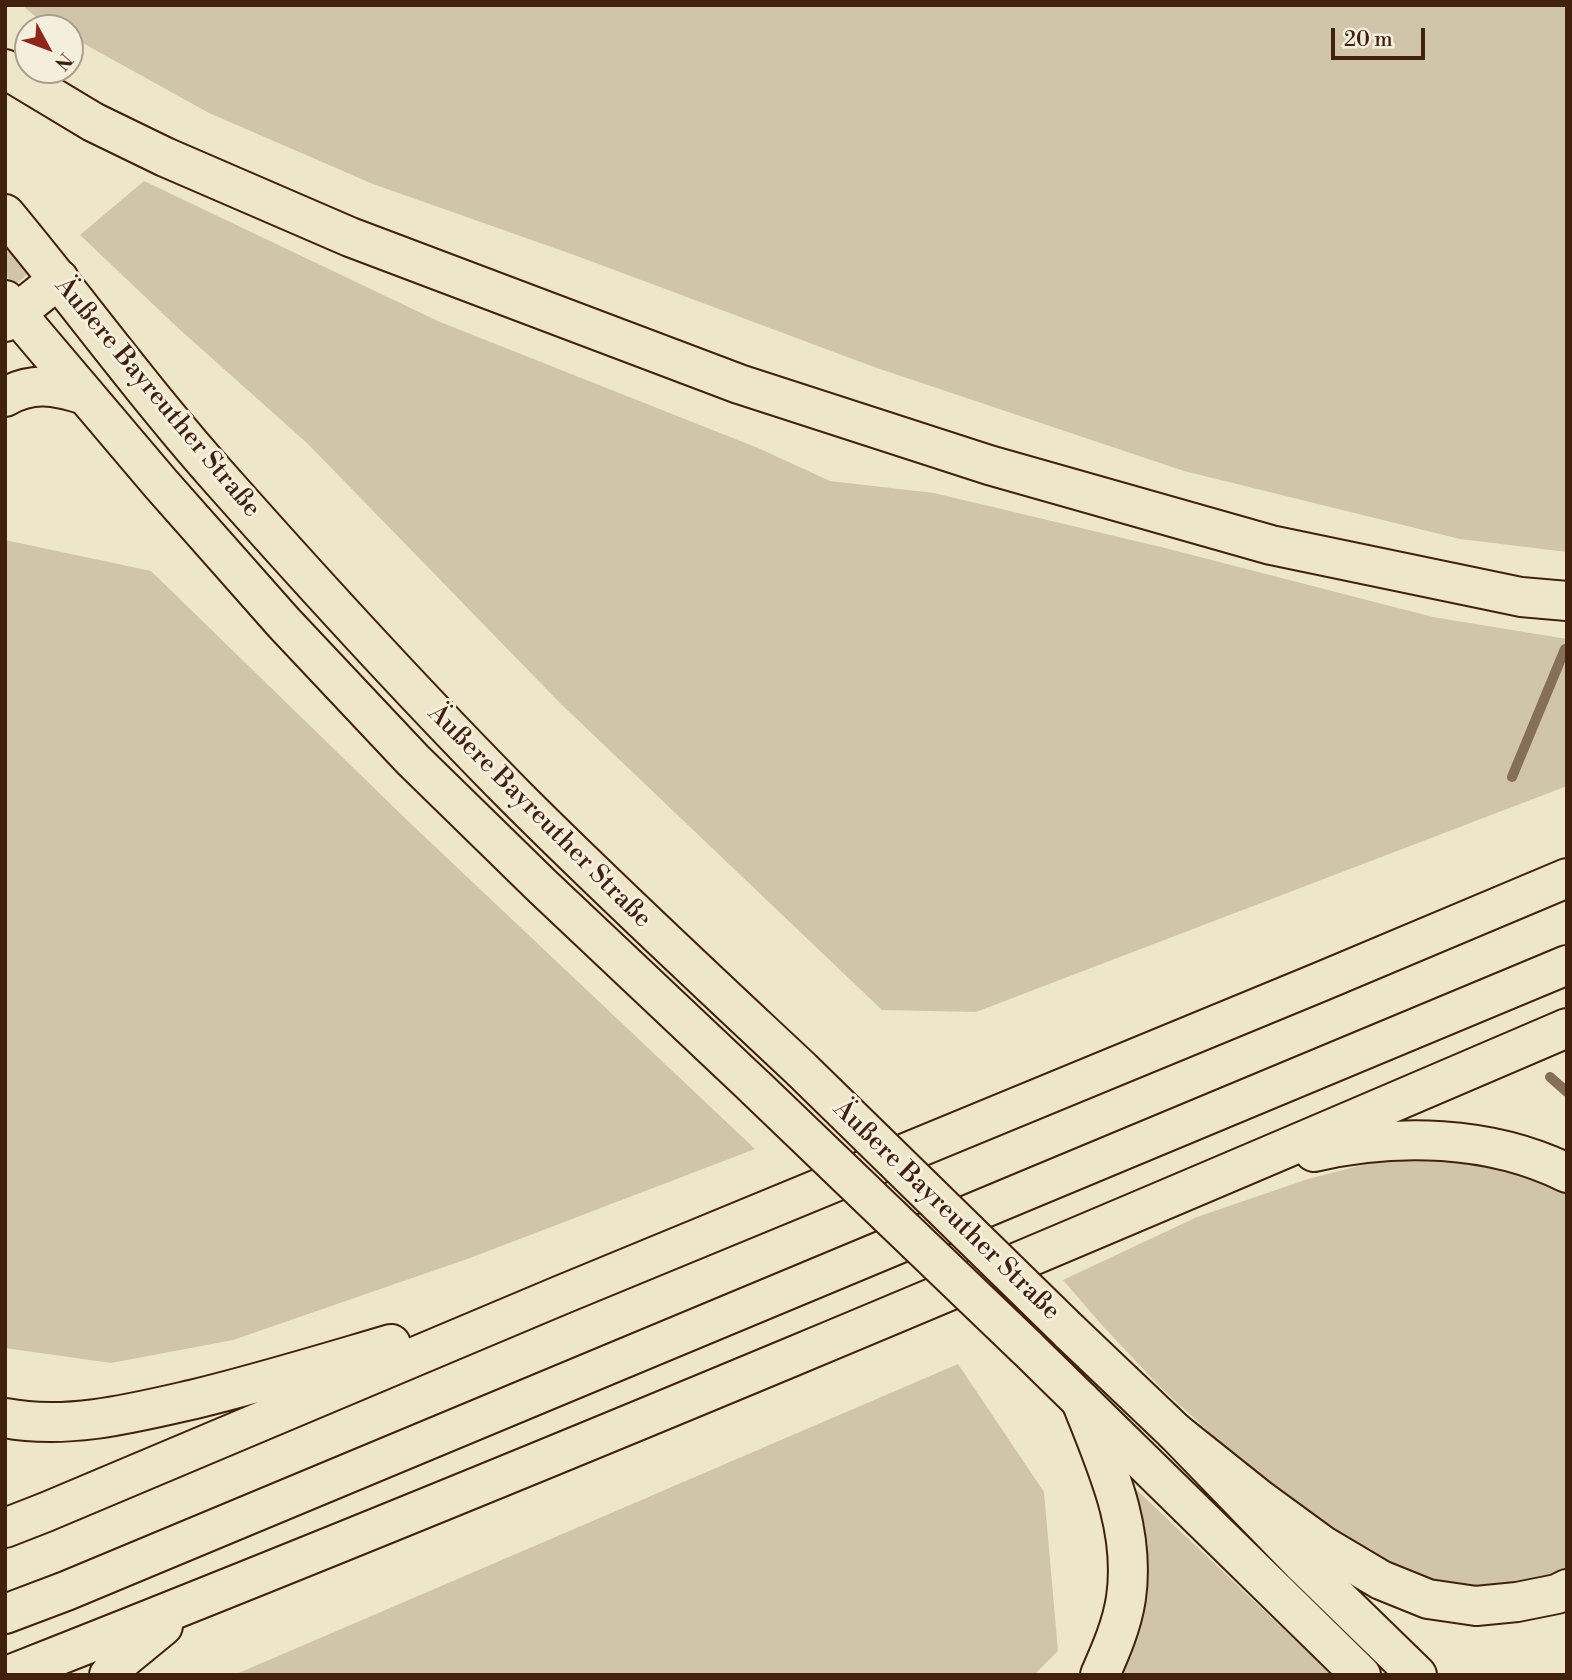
<!DOCTYPE html>
<meta charset="utf-8">
<style>
body{margin:0}
#map{position:relative;width:1572px;height:1680px;overflow:hidden;background:#eee6c9;font-family:"Libre Bodoni",serif}
canvas{display:block}
.frame{position:absolute;inset:0;border:7px solid #41210e;pointer-events:none}
.north{position:absolute;left:14px;top:14px;width:70px;height:70px;box-sizing:border-box;background:#f4efdc;border:2px solid #ac9d8a;border-radius:50%;rotate:131deg;font-size:19px;font-weight:700;line-height:28px;text-align:center;color:#41210e}
.north::after{content:'';display:block;margin:auto;width:24px;height:32px;background:#8f2418;clip-path:polygon(50% 0,100% 100%,50% 72%,0 100%)}
.scale{position:absolute;left:1331px;top:28px;width:94px;height:32px;box-sizing:border-box;border:4px solid #41210e;border-top:0;padding-left:9px;font-size:21px;line-height:24px;white-space:nowrap;color:#41210e;-webkit-text-stroke:5px #f4efdc;paint-order:stroke}
</style>
<div id="map">
<canvas width="1572" height="1680"></canvas>
<div class="frame"></div>
<div class="north">N</div>
<div class="scale">20 m</div>
</div>
<script>
const ctx = document.querySelector('canvas').getContext('2d');
ctx.lineJoin = 'round';
function fill(path, color) { ctx.fillStyle = color; ctx.fill(path, 'evenodd'); }
function stroke(path, color, width, dash) { ctx.strokeStyle = color; ctx.lineWidth = width; ctx.lineCap = dash ? 'butt' : 'round'; ctx.setLineDash(dash || []); ctx.stroke(path); }
function label(font, color, halo, rows, align = 'center') {
  ctx.font = font + ' "Libre Bodoni",serif'; ctx.lineWidth = 6; ctx.setLineDash([]); ctx.textBaseline = 'middle'; ctx.strokeStyle = halo; ctx.fillStyle = color; for (const [text, x, y, turn = 0] of rows) {
    ctx.save(); ctx.translate(x, y); ctx.rotate((+turn || 0) * Math.PI / 180); ctx.textAlign = isNaN(turn) ? turn : align; if (halo) ctx.strokeText(text, 0, 0); ctx.fillText(text, 0, 0); ctx.restore();
  }
}
fill(new Path2D(`
 M22,5H1567V552L1460,539L1184,471L874,367L577,256L373,184L209,113L70,36V28C48,28 38,19 22,5Z
 M144,181L440,322L758,448L830,481L934,493L1165,548L1433,617L1567,639V786L976,1012L882,1010L561,704L308,444L178,328L80,235Z
 M5,242L29,273L14,286L5,274Z
 M5,540L151,571L409,822L755,1149L470,1258L233,1340L111,1363L5,1348Z
 M1429,1159L1495,1167L1552,1185L1567,1193V1578L1453,1589L1375,1564L1280,1496L1220,1442L1160,1387L1101,1324L1063,1280L1197,1217L1308,1179L1370,1163Z
 M958,1364L1044,1492L1058,1651L1034,1675H234Z
 M1121,1475L1332,1675H1119L1126,1665L1140,1628L1147,1576L1139,1526Z`), '#d1c5a9');
stroke(new Path2D(`
 M1512,777L1565,649
 M1550,1077L1567,1092`), '#856f58', 10);
const primary = new Path2D(`
 M5,214C79,303 147,397 224,483C319,590 416,696 517,798C610,891 706,980 802,1070
 M5,300L161,484L284,623L413,760L542,886L756,1088
 M1069,1331L1175,1432L1304,1565L1417,1675
 M1026,1347L1361,1675`);
const motorway = new Path2D(`
 M5,69L93,122L165,157L350,237L739,384L989,465L1271,545L1521,597L1567,601
 M5,322L59,279
 M5,397C33,381 55,386 85,395
 M1314,1152C1396,1133 1490,1135 1567,1173
 M1081,1401C1106,1465 1136,1528 1126,1598C1122,1625 1111,1650 1100,1675
 M5,1418C68,1430 134,1413 195,1399C261,1383 326,1363 391,1344
 M1175,1432L1259,1499L1322,1545L1381,1580L1428,1599L1476,1606L1517,1602L1557,1594L1567,1589
 M5,1528L46,1512L561,1295L1320,982L1567,878
 M5,1614L66,1591C566,1383 1065,1171 1567,965
 M9,1675C532,1469 1050,1250 1567,1028
 M109,1675L124,1658L163,1626`);
stroke(primary, '#41210e', 42);
stroke(motorway, '#41210e', 42);
stroke(primary, '#eee6c9', 38);
stroke(motorway, '#eee6c9', 38);
const primaryBridge = new Path2D(`
 M802,1070L1069,1331
 M756,1088L1026,1347`);
stroke(primaryBridge, '#41210e', 42, []);
stroke(primaryBridge, '#eee6c9', 38);
label('26px', '#41210e', '#f4efdc', [
 ["Äußere Bayreuther Straße",157,398,50],
 ["Äußere Bayreuther Straße",539,817,45],
 ["Äußere Bayreuther Straße",946,1211,44]
]);
</script>
